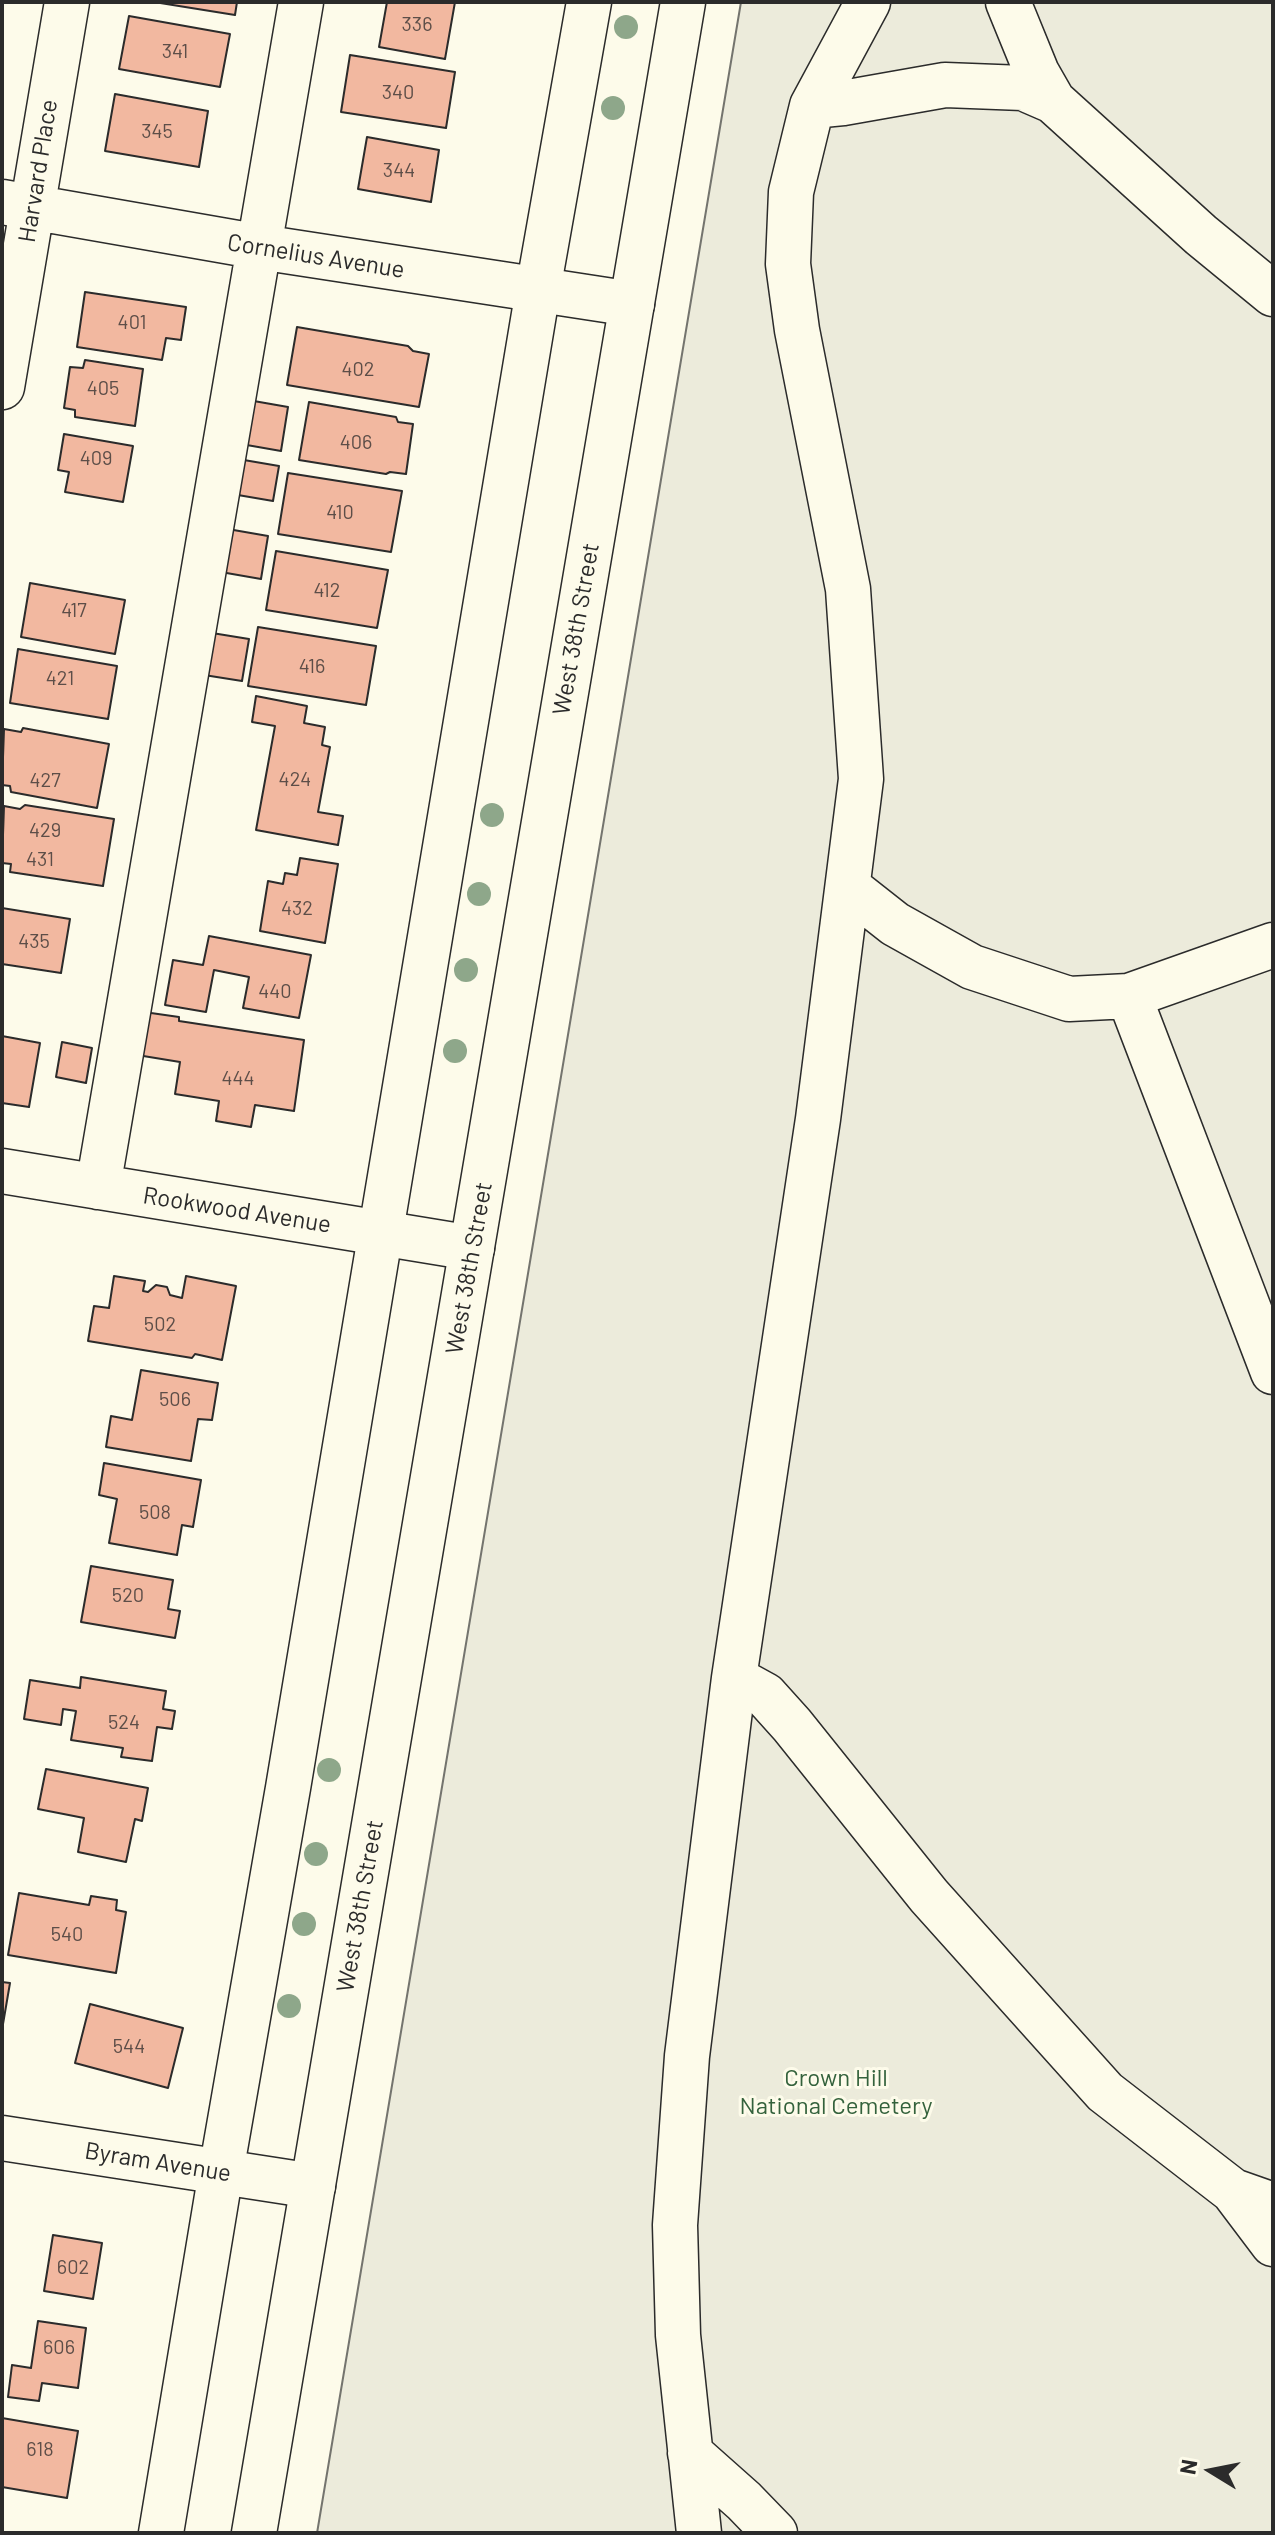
<!DOCTYPE html>
<style>
body{margin:0}
#map{position:relative;width:1275px;height:2535px;overflow:hidden;background:#fdfbea;font-family:Barlow,sans-serif}
canvas{display:block}
.frame{position:absolute;inset:0;border:4px solid #2b2b2b;pointer-events:none}
.north{position:absolute;left:1171px;top:2431px;width:80px;height:80px;-webkit-text-stroke:6px #fdfbea;paint-order:stroke;rotate:280deg;font-size:22px;font-weight:700;line-height:32px;text-align:center;color:#2b2b2b}
.north::after{content:'';display:block;margin:auto;width:28px;height:36px;background:#2b2b2b;clip-path:polygon(50% 0,100% 100%,50% 72%,0 100%)}
</style>
<div id="map">
<canvas width="1275" height="2535"></canvas>
<div class="frame"></div>
<div class="north">N</div>
</div>
<script>
const ctx = document.querySelector('canvas').getContext('2d');
ctx.lineJoin = 'round';
function fill(path, color) { ctx.fillStyle = color; ctx.fill(path, 'evenodd'); }
function stroke(path, color, width, dash) { ctx.strokeStyle = color; ctx.lineWidth = width; ctx.lineCap = dash ? 'butt' : 'round'; ctx.setLineDash(dash || []); ctx.stroke(path); }
function label(font, color, halo, rows, align = 'center') {
  ctx.font = font + ' Barlow,sans-serif'; ctx.lineWidth = 6; ctx.setLineDash([]); ctx.textBaseline = 'middle'; ctx.strokeStyle = halo; ctx.fillStyle = color; for (const [text, x, y, turn = 0] of rows) {
    ctx.save(); ctx.translate(x, y); ctx.rotate((+turn || 0) * Math.PI / 180); ctx.textAlign = isNaN(turn) ? turn : align; if (halo) ctx.strokeText(text, 0, 0); ctx.fillText(text, 0, 0); ctx.restore();
  }
}
const green = new Path2D(`
 M741,2H1273V2533H317Z`);
fill(green, '#ecebdb');
stroke(green, '#74746e', 2);
const building = new Path2D(`
 M154,2H237L235,15Z
 M387,2H455L445,59L379,47Z
 M129,16L230,34L220,87L119,69Z
 M350,55L455,72L446,128L341,112Z
 M115,94L208,111L199,167L105,151Z
 M367,137L439,150L431,202L358,189Z
 M85,292L186,307L181,340L166,338L162,360L77,347Z
 M297,327L408,346L413,351L429,354L419,407L287,385Z
 M85,360L143,369L135,426L75,417V410L64,408L70,367L83,368Z
 M248,400L288,407L281,451L241,444Z
 M309,402L396,417L398,422L413,424L406,474L390,472L386,474L299,460Z
 M64,434L133,446L123,502L65,492L69,472L58,470Z
 M238,459L279,466L273,501L232,494Z
 M288,473L402,491L391,552L278,534Z
 M222,528L268,536L261,579L215,571Z
 M276,551L388,570L377,628L266,610Z
 M30,583L125,600L115,654L21,637Z
 M258,627L376,646L366,705L248,686Z
 M212,633L249,639L242,681L204,675Z
 M18,649L117,666L108,719L10,703Z
 M256,696L307,706L304,723L325,727L322,745L330,747L318,812L343,816L338,845L256,830L275,726L252,722Z
 M23,728L109,744L97,808L11,792L10,786L2,785L4,729L21,732Z
 M25,805L114,819L103,886L10,872L11,864L2,863L4,806L20,809Z
 M300,858L338,864L325,943L260,931L268,881L283,884L285,873L297,875Z
 M2,908L70,919L61,973L2,964Z
 M209,936L311,955L299,1018L243,1008L249,977L214,970L206,1012L165,1005L173,960L203,965Z
 M137,1011L179,1017V1021L304,1040L294,1111L255,1105L251,1127L216,1121L219,1101L175,1094L180,1062L131,1054Z
 M2,1036L40,1043L29,1107L2,1103Z
 M62,1042L92,1048L86,1083L56,1077Z
 M114,1276L145,1281L143,1291L148,1292L156,1285L167,1287L170,1295L182,1298L186,1276L236,1286L222,1360L195,1354L192,1358L88,1341L94,1306L109,1308Z
 M141,1370L218,1383L212,1420L198,1419L191,1461L106,1447L111,1416L132,1420Z
 M104,1463L201,1480L193,1527L182,1525L177,1555L109,1543L117,1499L99,1495Z
 M91,1566L173,1580L168,1609L180,1611L175,1638L81,1622Z
 M81,1677L166,1691L163,1709L175,1711L172,1729L157,1727L152,1761L121,1757L123,1748L71,1740L76,1711L63,1709L61,1725L24,1719L30,1680L80,1688Z
 M46,1769L148,1788L142,1821L135,1819L126,1862L78,1852L84,1818L38,1809Z
 M19,1893L89,1905L91,1896L117,1900L116,1910L126,1912L116,1973L8,1955Z
 M2,1982L10,1983L3,2024H2Z
 M90,2004L183,2028L168,2088L75,2063Z
 M53,2235L102,2243L93,2299L44,2291Z
 M38,2321L86,2328L78,2388L42,2383L39,2401L8,2397L12,2365L31,2368Z
 M2,2418L78,2431L67,2498L2,2487Z`);
fill(building, '#f2b8a0');
stroke(building, '#2b2b2b', 2);
const minor = new Path2D(`
 M1008,2L1037,73L1053,101L1201,235L1273,294
 M812,106L843,103L945,85L1023,88L1053,101
 M2,202L260,247L632,304
 M2,387L67,2
 M848,887L895,924L972,967L1069,999L1129,996L1273,945
 M1129,996L1273,1372
 M2,1171L472,1248
 M98,1187L301,2
 M734,1678L765,1695L792,1725L929,1896L1105,2092L1233,2191L1273,2205
 M2,2138L313,2186
 M1233,2191L1273,2244
 M690,2453L744,2501L775,2533
 M699,2533L678,2335L675,2225L687,2056L734,1678L818,1119L861,779L848,589L797,330L788,264L791,192L812,106L868,2`);
const major = new Path2D(`
 M161,2533L221,2172L288,1788L538,290L589,2
 M254,2533L683,2`);
stroke(minor, '#2b2b2b', 47);
stroke(major, '#2b2b2b', 47);
stroke(minor, '#fdfbea', 44);
stroke(major, '#fdfbea', 44);
ctx.fillStyle = '#8ea78a';
for (const [x, y] of [
 [626,27],
 [613,108],
 [492,815],
 [479,894],
 [466,970],
 [455,1051],
 [329,1770],
 [316,1854],
 [304,1924],
 [289,2006]
]) { ctx.beginPath(); ctx.arc(x, y, 12, 0, 2 * Math.PI); ctx.fill(); }
label('20px', '#5d4e48', null, [
 ["336",417,24],
 ["341",175,51],
 ["340",398,92],
 ["345",157,131],
 ["344",399,170],
 ["401",132,322],
 ["402",358,369],
 ["405",103,388],
 ["406",356,442],
 ["409",96,458],
 ["410",340,512],
 ["412",327,590],
 ["417",74,610],
 ["416",312,666],
 ["421",60,678],
 ["424",295,779],
 ["427",45,780],
 ["429",45,830],
 ["431",40,859],
 ["432",297,908],
 ["435",34,941],
 ["440",275,991],
 ["444",238,1078],
 ["502",160,1324],
 ["506",175,1399],
 ["508",155,1512],
 ["520",128,1595],
 ["524",124,1722],
 ["540",67,1934],
 ["544",129,2046],
 ["602",73,2267],
 ["606",59,2347],
 ["618",40,2449]
]);
label('24px', '#2b2b2b', '#fdfbea', [
 ["Harvard Place",38,171,-81],
 ["Cornelius Avenue",316,256,9],
 ["West 38th Street",576,629,-80],
 ["Rookwood Avenue",237,1210,9],
 ["West 38th Street",469,1268,-80],
 ["West 38th Street",360,1906,-80],
 ["Byram Avenue",158,2162,9]
]);
label('24px', '#34623c', '#fdfbea', [
 ["Crown Hill",836,2078],
 ["National Cemetery",836,2106]
]);
</script>
